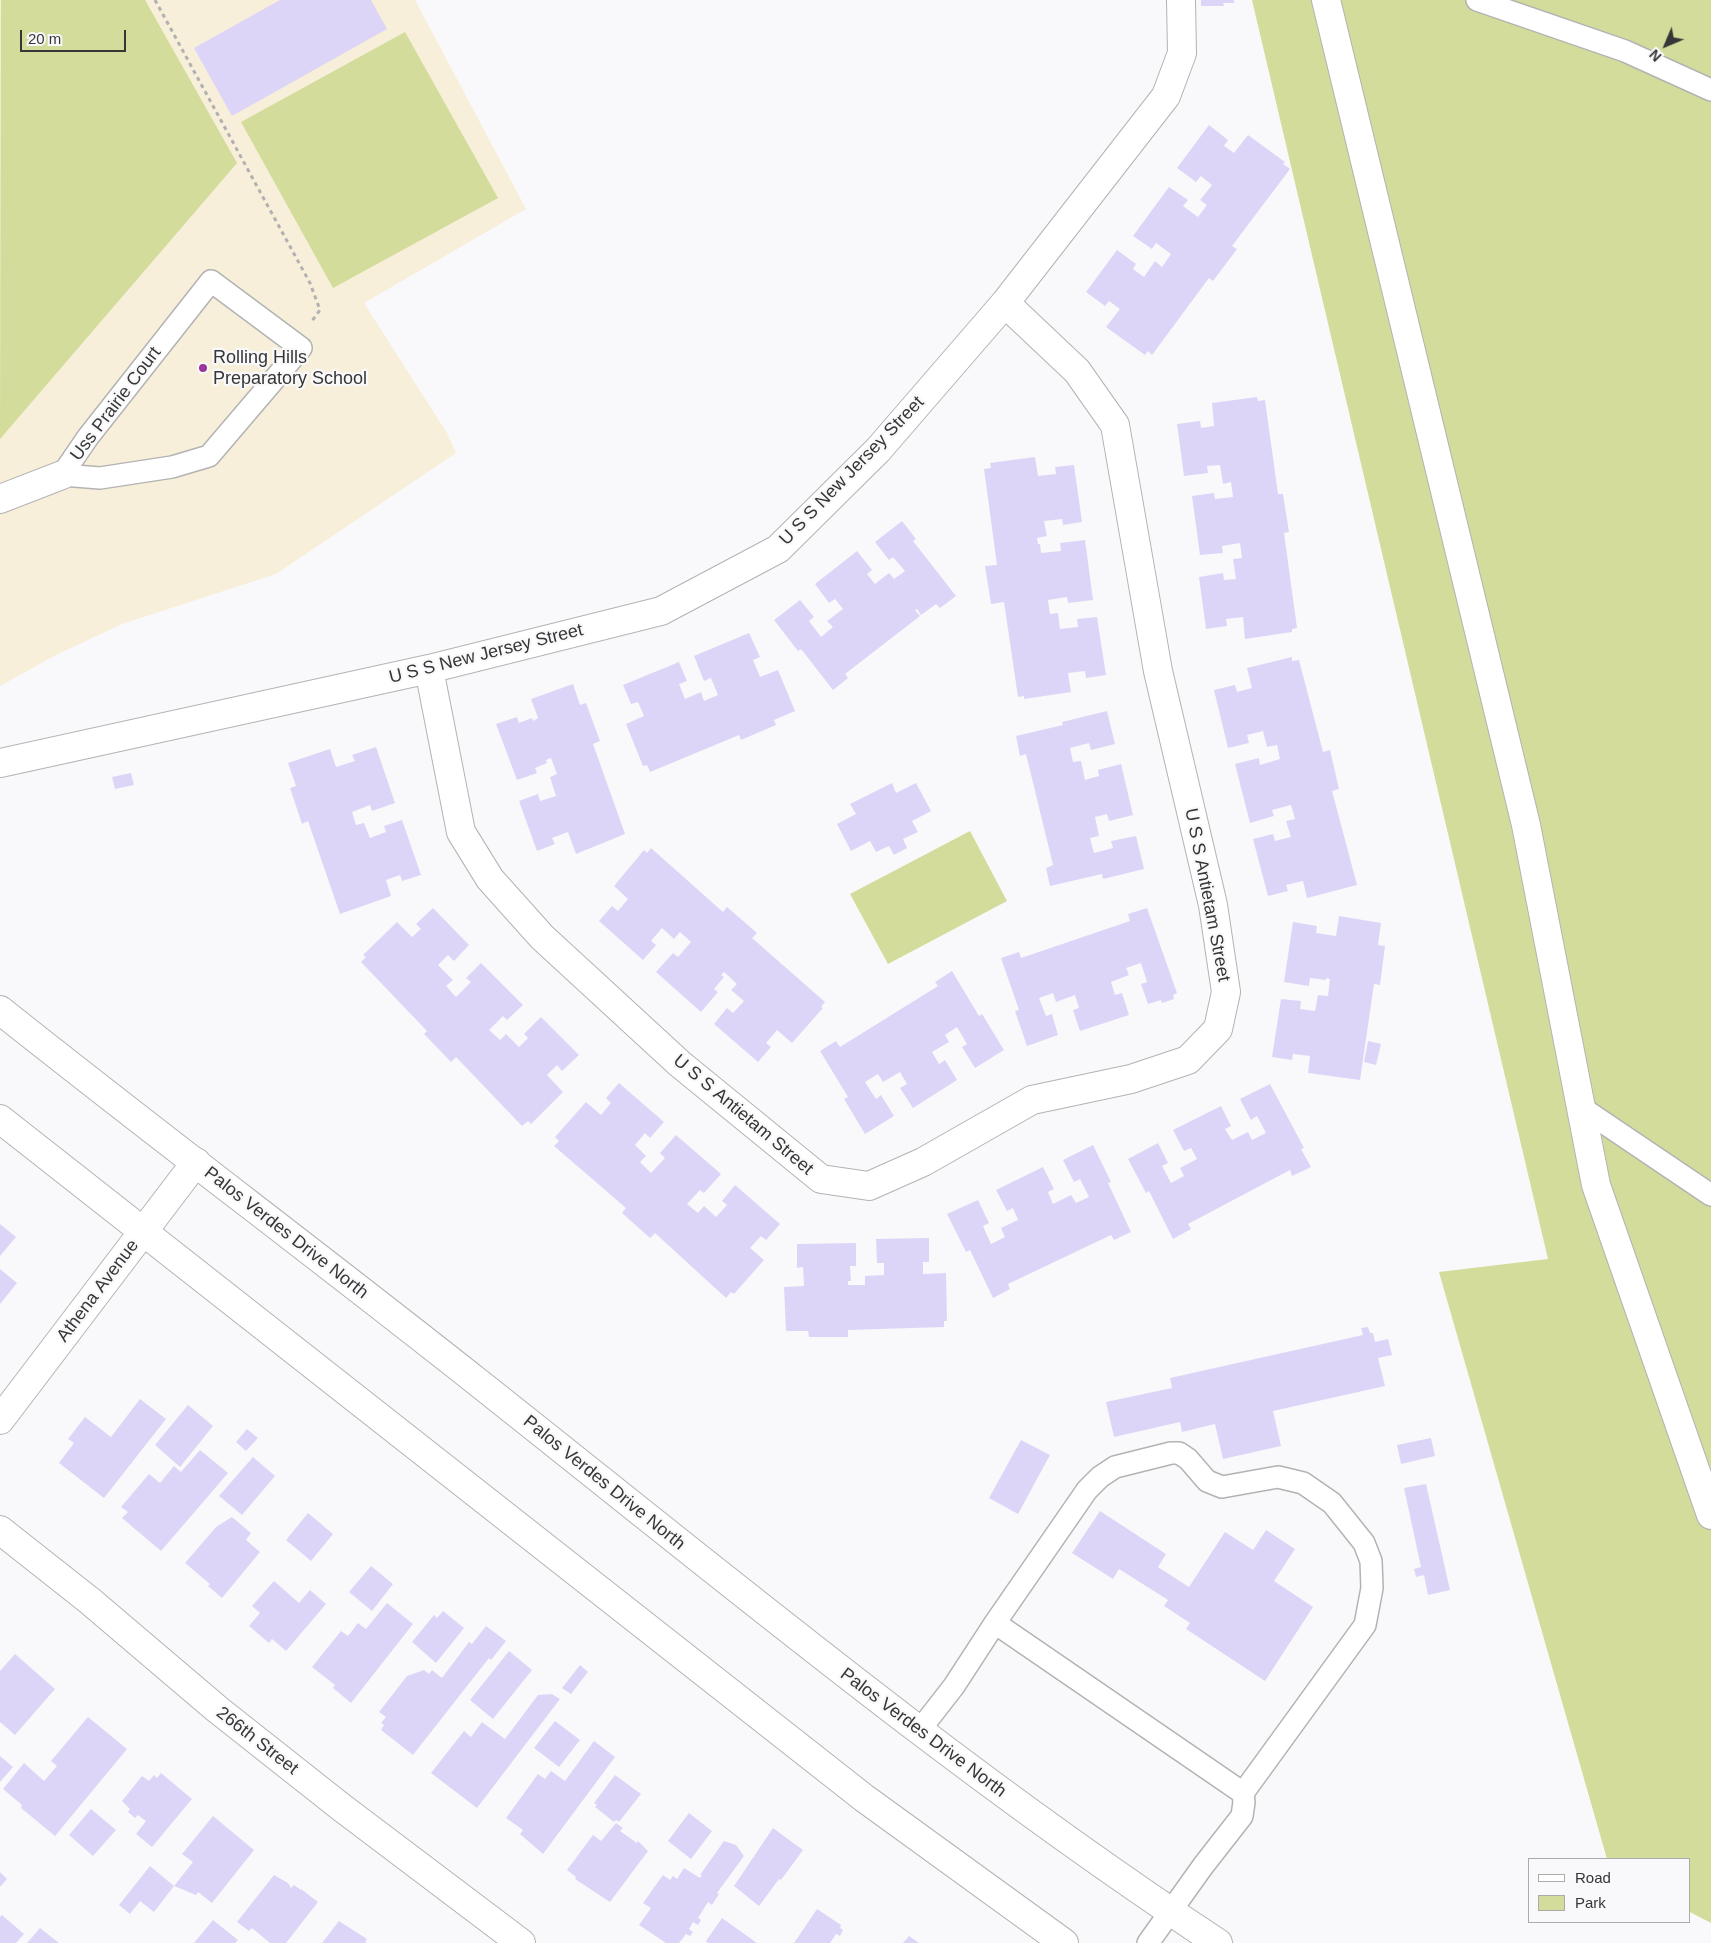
<!DOCTYPE html>
<style>
body{margin:0}
#map{position:relative;width:1711px;height:1943px;overflow:hidden;background:#f9f9fb;font-family:Helvetica,sans-serif}
canvas{display:block}
.legend{position:absolute;left:1528px;top:1858px;width:162px;height:65px;box-sizing:border-box;background:#f9f9fb;border:1px solid #ababac;margin:0;padding:6px 9px;list-style:none;font-size:15px;color:#363636}
.legend li{display:flex;align-items:center;gap:10px;height:25px}
.legend b{width:25px;border:1px solid #ababac}
.north{position:absolute;left:1641px;top:20px;width:50px;height:50px;-webkit-text-stroke:4px #f9f9fb;paint-order:stroke;rotate:225deg;font-size:14px;font-weight:700;line-height:20px;text-align:center;color:#363636}
.north::after{content:'';display:block;margin:auto;width:18px;height:22px;background:#363636;clip-path:polygon(50% 0,100% 100%,50% 72%,0 100%)}
.scale{position:absolute;left:20px;top:30px;width:106px;height:22px;box-sizing:border-box;border:2px solid #363636;border-top:0;padding-left:6px;font-size:15px;line-height:18px;white-space:nowrap;color:#363636;-webkit-text-stroke:4px #f9f9fb;paint-order:stroke}
</style>
<div id="map">
<canvas width="1711" height="1943"></canvas>
<ul class="legend">
<li><b style="height:6px;background:#fff"></b>Road</li>
<li><b style="height:14px;background:#d3dc9a"></b>Park</li>
</ul>
<div class="north">N</div>
<div class="scale">20 m</div>
</div>
<script>
const ctx = document.querySelector('canvas').getContext('2d');
ctx.lineJoin = 'round';
function fill(path, color) { ctx.fillStyle = color; ctx.fill(path, 'evenodd'); }
function stroke(path, color, width, dash) { ctx.strokeStyle = color; ctx.lineWidth = width; ctx.lineCap = dash ? 'butt' : 'round'; ctx.setLineDash(dash || []); ctx.stroke(path); }
function label(font, color, halo, rows, align = 'center') {
  ctx.font = font + ' Helvetica,sans-serif'; ctx.lineWidth = 4.5; ctx.setLineDash([]); ctx.textBaseline = 'middle'; ctx.strokeStyle = halo; ctx.fillStyle = color; for (const [text, x, y, turn = 0] of rows) {
    ctx.save(); ctx.translate(x, y); ctx.rotate((+turn || 0) * Math.PI / 180); ctx.textAlign = isNaN(turn) ? turn : align; if (halo) ctx.strokeText(text, 0, 0); ctx.fillText(text, 0, 0); ctx.restore();
  }
}
fill(new Path2D(`
 M0,0H415L526,209L364,303L447,433L456,453L276,574L122,624L54,656L0,686Z`), '#f7efd9');
fill(new Path2D(`
 M1,0H145L237,163L0,439Z
 M1252,0H1711V1923L1690,1912V1859H1607L1439,1272L1548,1259Z
 M405,32L498,198L333,288L241,122Z
 M970,831L1007,901L888,964L850,894Z`), '#d3dc9a');
fill(new Path2D(`
 M280,0H371L387,29L232,116L194,48Z
 M1201,0H1234V3H1223L1224,6H1201Z
 M1209,125L1228,140L1224,146L1234,153L1248,135L1285,162L1283,164L1290,169L1232,246L1237,249L1213,281L1209,278L1152,355L1148,351L1145,355L1106,327L1120,309L1109,301L1105,306L1086,292L1117,250L1136,264L1133,269L1144,277L1155,261L1162,267L1171,254L1156,243L1152,249L1133,236L1169,187L1188,200L1183,206L1198,217L1207,205L1200,200L1212,185L1201,176L1196,182L1177,168Z
 M1257,397L1258,401L1265,400L1278,494H1283L1289,532L1284,533L1297,628L1292,629V632L1245,639L1243,617L1226,619L1227,626L1206,629L1199,577L1223,573L1224,580L1236,579L1233,559L1242,558L1240,543L1222,546L1223,553L1200,555L1192,496L1214,493L1215,499L1233,497L1231,482L1223,484L1220,465L1207,466L1208,473L1184,476L1177,424L1200,421L1201,428L1214,426L1212,403Z
 M1035,457L1038,476L1056,474L1055,467L1074,465L1082,522L1063,525L1062,519L1044,521L1047,536L1037,538L1038,544H1040L1041,553L1061,551L1060,543L1085,540L1093,600L1068,603L1067,597L1048,600L1050,614L1058,613L1060,629L1078,627L1077,619L1097,617L1106,675L1086,678L1085,671L1068,673L1071,692L1024,699V696L1018,697L1004,602L991,604L985,566L997,565L984,469L991,468L990,463Z
 M902,521L916,539L913,541L956,596L940,608L936,604L921,615L917,609L915,610L920,616L845,674L848,678L833,690L801,649L798,651L774,620L800,600L814,617L809,621L821,637L833,627L827,621L843,609L835,599L829,603L815,584L857,551L872,570L867,574L875,584L889,573L894,579L905,571L893,557L889,560L875,542Z
 M749,633L760,657L753,660L760,677L778,670L795,711L774,720L776,725L741,740L739,735L650,772L647,765L643,766L626,724L644,716L638,702L631,704L623,685L679,662L687,681L679,684L685,699L701,692L704,701L718,695L711,678L704,681L694,656Z
 M1292,657V661L1299,660L1323,752L1330,750L1339,789L1332,791L1357,885L1307,898L1303,881L1286,885L1288,891L1268,896L1253,839L1273,834L1275,841L1291,837L1286,821L1295,819L1291,805L1272,810L1274,816L1250,823L1235,764L1259,758L1260,765L1280,759L1277,745L1267,747L1263,731L1247,735L1249,743L1228,748L1214,690L1235,685L1237,692L1252,688L1247,668Z
 M573,684L580,705L586,703L600,741L593,744L625,834L576,854L568,832L552,838L555,844L537,851L519,801L538,794L540,801L556,796L550,777L557,774L551,758L546,760L547,763L535,768L537,773L517,780L496,724L517,717L519,723L532,718L533,721L538,718L531,699Z
 M1107,711L1115,744L1091,750L1089,743L1070,748L1073,762L1081,761L1085,780L1099,776L1098,770L1121,764L1133,815L1109,821L1107,814L1095,817L1099,836L1090,838L1094,853L1113,848L1111,841L1136,836L1144,869L1103,879L1102,874L1050,886L1046,868L1053,865L1026,754L1020,756L1016,736L1063,725L1062,722Z
 M376,747L395,803L372,811L370,805L352,812L356,825L364,823L370,838L386,832L384,826L402,820L421,875L402,881L400,875L386,880L391,896L340,914L308,821L302,824L290,788L296,786L288,763L330,749L336,767L355,761L352,755Z
 M131,773L134,785L115,789L112,777Z
 M892,783L896,793L916,783L931,811L912,821L918,832L903,839L907,848L894,855L889,846L876,852L870,841L851,851L837,824L856,814L850,804Z
 M651,848L723,912L727,907L757,933L752,938L825,1002L821,1007L823,1008L792,1043L777,1030L766,1043L771,1047L758,1062L714,1024L727,1008L733,1013L744,1001L731,990L737,984L724,972L721,975L724,977L714,989L718,992L701,1012L656,972L673,953L678,957L691,942L680,932L674,939L662,928L651,941L656,945L643,960L599,921L612,906L618,911L628,899L614,886L644,850L647,853Z
 M433,908L469,945L454,961L448,955L438,965L453,980L446,986L456,997L471,982L466,978L481,963L523,1005L507,1020L503,1016L489,1030L500,1040L506,1034L519,1047L528,1038L524,1034L541,1017L579,1055L562,1071L557,1065L547,1075L563,1092L531,1124L528,1121L522,1126L456,1057L451,1062L424,1034L427,1031L361,962L366,957L363,955L397,922L412,937L421,929L416,924Z
 M1147,908L1177,993L1173,995L1174,999L1162,1003L1161,1000L1148,1004L1141,984L1147,982L1141,963L1126,968L1129,975L1111,982L1115,995L1122,993L1129,1015L1080,1031L1073,1010L1079,1008L1075,995L1056,1002L1053,993L1039,998L1046,1016L1052,1014L1058,1035L1027,1046L1015,1011L1019,1010L1001,958L1019,952L1021,958L1130,921L1128,914Z
 M1339,916L1381,923L1378,945L1385,946L1380,985L1374,984L1360,1080L1308,1073L1310,1056L1293,1054L1292,1060L1272,1057L1281,999L1301,1001L1300,1009L1315,1011L1318,995L1328,996L1330,979L1326,978V980L1310,978L1309,986L1284,982L1293,922L1317,926L1316,933L1336,936Z
 M952,971L979,1016L982,1014L1004,1050L975,1068L962,1047L967,1044L957,1027L945,1035L949,1042L932,1052L939,1064L945,1060L957,1080L913,1108L900,1088L907,1084L900,1072L883,1082L878,1074L865,1082L876,1099L881,1095L894,1116L865,1134L844,1099L848,1097L820,1051L836,1041L840,1047L938,986L935,982Z
 M1368,1041L1381,1044L1376,1065L1364,1062Z
 M619,1083L664,1122L650,1138L645,1133L635,1145L646,1156L640,1162L651,1173L665,1158L660,1153L676,1135L721,1174L704,1193L700,1190L687,1204L698,1213L704,1206L716,1217L727,1205L722,1201L735,1185L780,1224L766,1240L761,1236L750,1248L764,1260L734,1294L731,1292L726,1298L655,1233L650,1238L622,1213L626,1208L554,1146L559,1141L555,1137L586,1102L601,1115L611,1103L606,1098Z
 M1270,1084L1304,1148L1301,1149L1311,1167L1292,1176L1290,1170L1188,1224L1191,1229L1173,1239L1149,1191L1146,1193L1128,1159L1158,1143L1168,1163L1162,1166L1171,1183L1184,1176L1180,1168L1197,1159L1191,1148L1184,1151L1173,1130L1221,1106L1231,1126L1225,1129L1232,1140L1248,1132L1252,1140L1266,1133L1257,1116L1251,1120L1240,1099Z
 M1093,1145L1111,1182L1108,1183L1131,1232L1114,1240L1111,1235L1008,1284L1010,1289L993,1298L970,1250L966,1252L947,1214L978,1200L989,1223L983,1226L991,1244L1005,1237L1001,1228L1018,1220L1013,1208L1007,1211L996,1190L1043,1167L1054,1189L1048,1192L1053,1204L1071,1195L1076,1203L1089,1197L1080,1179L1074,1182L1063,1160Z
 M0,1224L16,1237L0,1256Z
 M929,1238V1262H923V1274L946,1273L947,1321H944V1327L848,1330V1337H809L808,1331H786L784,1287L804,1286L803,1267L797,1268V1244L856,1243V1266H850L851,1281H848V1285H865V1276L884,1275V1263H877L876,1239Z
 M0,1269L17,1283L0,1304Z
 M1368,1327L1370,1333H1373L1375,1342L1388,1339L1392,1355L1378,1358L1385,1386L1273,1411L1281,1446L1223,1459L1215,1424L1182,1432L1180,1422L1114,1437L1106,1402L1172,1388L1170,1378L1363,1335L1361,1328Z
 M140,1399L166,1419L104,1498L59,1463L74,1443L68,1439L85,1417L111,1437Z
 M188,1405L213,1426L180,1467L155,1445Z
 M247,1429L258,1438L246,1451L236,1442Z
 M1431,1438L1435,1456L1401,1464L1397,1445Z
 M1021,1440L1050,1455L1018,1514L989,1498Z
 M200,1450L228,1473L161,1551L122,1518L128,1512L121,1507L149,1474L160,1483L174,1466L181,1472Z
 M253,1457L275,1476L242,1515L219,1496Z
 M1426,1484L1450,1590L1428,1595L1424,1575L1416,1577L1414,1569L1421,1567L1404,1488Z
 M1100,1511L1166,1554L1158,1567L1189,1587L1225,1532L1253,1550L1266,1530L1295,1549L1274,1581L1313,1607L1265,1681L1186,1629L1190,1623L1164,1606L1168,1600L1119,1569L1113,1579L1072,1553Z
 M308,1513L333,1534L311,1561L286,1540Z
 M232,1517L251,1533L246,1540L260,1552L222,1598L208,1586L210,1584L185,1563L216,1527Z
 M371,1566L393,1584L372,1611L349,1592Z
 M274,1581L299,1603L310,1590L326,1604L286,1651L272,1639L269,1643L249,1626L260,1613L252,1606Z
 M387,1603L413,1624L351,1703L333,1688L335,1685L312,1667L341,1631L348,1636L358,1623L366,1629Z
 M443,1611L464,1628L436,1663L412,1642L434,1615L437,1618Z
 M486,1626L506,1641L491,1660L489,1658L413,1755L381,1730L384,1725L381,1723L386,1717L379,1712L407,1676L424,1670L429,1674L432,1670L442,1678L469,1642L472,1644Z
 M509,1651L532,1670L493,1719L470,1700Z
 M15,1654L55,1689L15,1735L0,1722V1671Z
 M580,1665L588,1672L571,1694L562,1688Z
 M552,1694L560,1699L477,1808L431,1773L464,1731L471,1737L482,1722L505,1739L538,1695Z
 M88,1717L127,1749L55,1836L21,1808L22,1805L3,1789L24,1763L44,1781L57,1766L51,1761Z
 M555,1721L580,1740L559,1767L534,1748Z
 M594,1741L615,1757L543,1854L520,1834L523,1830L506,1818L538,1774L545,1779L551,1771L565,1781Z
 M0,1756L13,1767L0,1782Z
 M161,1773L192,1799L152,1847L136,1834L146,1821L138,1815L135,1818L128,1812L130,1809L122,1801L142,1776L149,1781L154,1775L157,1778Z
 M615,1775L641,1794L619,1822L616,1820L614,1822L595,1807L597,1805L594,1803Z
 M91,1809L116,1830L93,1856L69,1835Z
 M689,1813L712,1831L691,1859L668,1841Z
 M213,1816L254,1850L212,1903L198,1892L196,1895L174,1886L193,1862L182,1854Z
 M616,1823L623,1828L620,1831L637,1843L638,1841L648,1851L610,1902L575,1879L576,1877L567,1870L593,1835L601,1841Z
 M773,1828L803,1850L781,1880L779,1879L759,1906L734,1886Z
 M724,1841L736,1845L744,1856L717,1893L719,1894L712,1905L708,1902L698,1918L701,1920L698,1925L693,1922L689,1929L693,1932L690,1936L686,1934L679,1943H666L639,1925L651,1908L643,1903L663,1875L670,1880L673,1876L677,1879L684,1868L700,1878L702,1875H700Z
 M150,1866L174,1886L154,1912L140,1901L130,1914L119,1905Z
 M0,1872L7,1879L0,1887Z
 M274,1875L288,1883L291,1888L294,1885L301,1890V1889L318,1902L286,1943H270L252,1928L249,1931L237,1922Z
 M817,1909L841,1925L840,1928L843,1930L840,1936L836,1934L830,1943H794Z
 M2,1915L24,1934L16,1943H0V1917Z
 M722,1918L757,1943H708L706,1941Z
 M213,1920L238,1940L235,1943H194Z
 M339,1921L367,1939L365,1942L367,1943H322Z
 M40,1928L59,1943H27Z
 M909,1936L919,1943H903Z`), '#ddd5f7');
const lane = new Path2D(`
 M1477,0L1625,51L1711,90
 M211,281L301,348L209,456L172,467L100,478L62,475L88,437Z
 M1582,1108L1711,1195
 M995,1623L1243,1793L1244,1802L1242,1816L1203,1866L1148,1943
 M919,1731L954,1686L995,1623L1087,1490L1100,1477L1115,1467L1171,1453H1179L1188,1459L1207,1481L1222,1487L1278,1477L1303,1483L1332,1503L1364,1543L1371,1561L1372,1588L1365,1625L1243,1793`);
const street = new Path2D(`
 M1326,0L1526,825L1596,1185L1711,1515
 M0,499L62,475
 M429,669L461,832L490,879L542,937L680,1064L821,1179L869,1186L923,1162L1032,1100L1131,1079L1188,1060L1218,1029L1226,992L1213,905L1158,671L1115,425L1077,371L1005,303
 M0,763L429,669L661,611L778,549L878,450L1005,303L1166,96L1182,53L1181,0
 M0,1420L196,1162
 M0,1530L90,1601L217,1709L341,1807L521,1943`);
const secondary = new Path2D(`
 M0,1010C157,1135 317,1255 475,1380C719,1573 958,1772 1218,1943
 M0,1119L864,1798L1064,1943`);
stroke(lane, '#b3b3b4', 24);
stroke(street, '#b3b3b4', 30);
stroke(secondary, '#b3b3b4', 30);
stroke(new Path2D(`
 M155,0L310,283L320,310L312,321`), '#b1b1b2', 3, [4, 4]);
stroke(lane, '#fff', 21);
stroke(street, '#fff', 28);
stroke(secondary, '#fff', 28);
for (const [x, y, r, color] of [
 [203,368,5,"#9a3499"]
]) { const dot = new Path2D(); dot.arc(x, y, r, 0, 2 * Math.PI); ctx.fillStyle = color; ctx.fill(dot); stroke(dot, '#f9f9fb', 2); }
label('18px', '#363636', '#f9f9fb', [
 ["Rolling Hills",213,358],
 ["Preparatory School",213,379]
], 'left');
label('18px', '#363636', '#f9f9fb', [
 ["Uss Prairie Court",116,404,-53],
 ["U S S New Jersey Street",852,471,-46],
 ["U S S New Jersey Street",486,654,-14],
 ["U S S Antietam Street",1207,895,79],
 ["U S S Antietam Street",743,1115,40],
 ["Palos Verdes Drive North",286,1233,38],
 ["Athena Avenue",98,1291,-53],
 ["Palos Verdes Drive North",604,1483,39],
 ["Palos Verdes Drive North",923,1733,37],
 ["266th Street",257,1741,38]
]);
</script>
